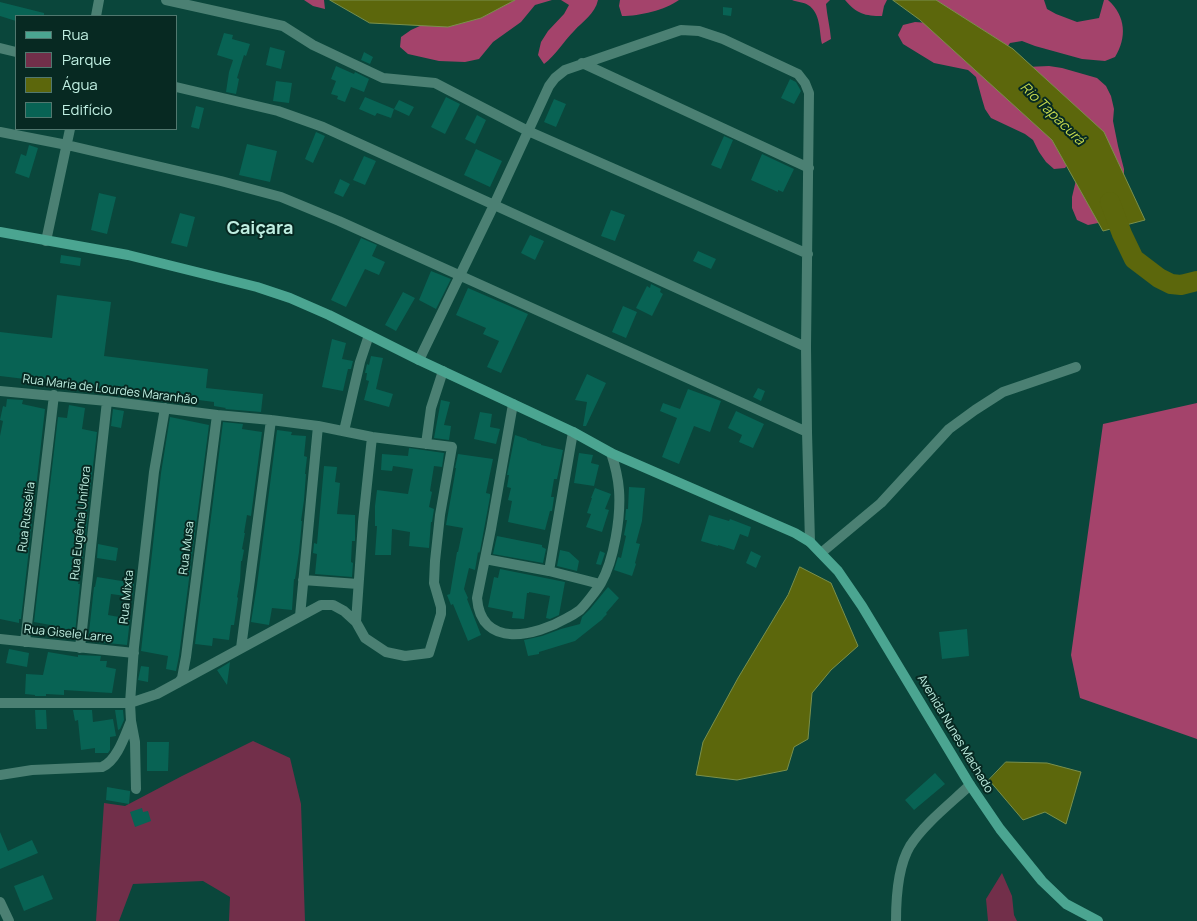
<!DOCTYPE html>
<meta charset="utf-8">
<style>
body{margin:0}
#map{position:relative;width:1197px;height:921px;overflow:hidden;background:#0a463b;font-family:Manrope,sans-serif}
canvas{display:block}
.legend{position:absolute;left:15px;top:15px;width:162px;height:115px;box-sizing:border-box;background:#072922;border:1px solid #51786f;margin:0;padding:6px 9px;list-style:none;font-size:15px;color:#c0efe2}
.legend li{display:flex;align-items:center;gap:10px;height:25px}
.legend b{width:25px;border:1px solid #51786f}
</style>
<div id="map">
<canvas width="1197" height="921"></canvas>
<ul class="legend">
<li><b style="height:6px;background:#4ba591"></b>Rua</li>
<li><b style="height:14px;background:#722f4a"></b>Parque</li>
<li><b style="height:14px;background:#5c670c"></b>Água</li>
<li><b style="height:14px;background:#086354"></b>Edifício</li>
</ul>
</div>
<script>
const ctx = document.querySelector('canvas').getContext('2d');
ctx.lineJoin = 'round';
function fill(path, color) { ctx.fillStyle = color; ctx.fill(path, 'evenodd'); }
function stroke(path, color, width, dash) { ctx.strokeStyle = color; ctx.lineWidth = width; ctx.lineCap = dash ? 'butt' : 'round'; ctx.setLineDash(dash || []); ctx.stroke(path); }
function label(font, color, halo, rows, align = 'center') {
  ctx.font = font + ' Manrope,sans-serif'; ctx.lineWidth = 4; ctx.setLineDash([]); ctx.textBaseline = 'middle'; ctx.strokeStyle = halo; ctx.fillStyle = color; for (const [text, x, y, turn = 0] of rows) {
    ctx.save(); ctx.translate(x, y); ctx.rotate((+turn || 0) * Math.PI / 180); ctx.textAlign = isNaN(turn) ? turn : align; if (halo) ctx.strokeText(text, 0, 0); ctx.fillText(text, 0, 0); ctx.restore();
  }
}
fill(new Path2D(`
 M253,741L290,758L301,804L305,921H229L230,897L203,881L133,884L119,921H96L104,803L125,806L182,776Z
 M1002,873L1012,896L1014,915L1017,921H988L986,899Z`), '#722f4a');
fill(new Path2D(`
 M304,0H324L325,9L313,6Z
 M507,0H552L535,5L521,22L493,42L479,59L465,62L439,61L408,54L400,47L401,37L411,30L422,25Z
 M561,0H598C595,14 583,21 574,31C563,42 556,55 544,64L538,55L541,42L548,31L564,14L569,5Z
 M620,0H679C665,10 640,16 622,16L619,6Z
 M792,0H830L826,4C827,16 830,27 831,39L822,44C819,31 821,13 808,5C804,2 797,2 792,0Z
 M845,0H887L884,6L882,16C865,16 857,14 845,0Z
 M912,0H1044L1047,9L1056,14L1077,22L1099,18L1104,0H1108C1126,16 1127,38 1115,57L1105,61L1082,59L1035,46L1022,41L1010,43L1004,52L1026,67L1049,66L1062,68L1097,78L1106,86L1111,96L1114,109L1113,121L1118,146L1124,169V180L1098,223L1088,225L1077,220L1072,208V197L1077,176L1072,159L1065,168L1054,169L1046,162L1039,152L1033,140L1025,134L991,118L985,109L982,99L976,77L968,70L934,63L903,44L898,35L903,25L915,22L929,23Z
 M1197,403V739L1080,698L1071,655L1103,424Z`), '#a4436b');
const water = new Path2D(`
 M330,0H515L481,18L448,27L370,23Z
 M893,0H936L1013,49L1104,132L1145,220L1103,231L1052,140L920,20Z
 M800,567L831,583L858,646L831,670L812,693L808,739L794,747L787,770L737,780L696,775L703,742L738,678L788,595Z
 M1006,762L1047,763L1081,772L1066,824L1045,812L1023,820L989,780Z`);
fill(water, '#5c670c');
stroke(water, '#7a904c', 1);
stroke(new Path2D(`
 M1110,202L1122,234L1134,259L1159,278L1171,284L1181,285L1197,281`), '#5c670c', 20);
fill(new Path2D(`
 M0,2L44,13V16H16V21L0,16Z
 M723,7L732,8L731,16L723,15Z
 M224,33L233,35L232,39L250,44L246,56L244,55L237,78L239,79L236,94L226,92L229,72L233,60L217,55Z
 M270,47L285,51L281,69L266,65Z
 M364,52L373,57L370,64L361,60Z
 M336,66L354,74L355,72L369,79L364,92L351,87L345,102L337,99L338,96L331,94L336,81L331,79Z
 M790,79L796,82L801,91L794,104L781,98Z
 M276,81L292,83L289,103L273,101Z
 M365,97L394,109L391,118L377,113L375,116L359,109Z
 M446,97L460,104L445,134L431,127Z
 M554,99L566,104L556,127L544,122Z
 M399,100L414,107L409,116L394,109Z
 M196,106L204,108L199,129L191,127Z
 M477,115L486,120L475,144L465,139Z
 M316,132L325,136L313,163L305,159Z
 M724,136L733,140L721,169L711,165Z
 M247,144L277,151L270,182L239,175Z
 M29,145L38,148L29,178L15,173L21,154L26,156Z
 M476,149L502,161L490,187L464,175Z
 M762,154L794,169L783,192L778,190V192L751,180Z
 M364,156L376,161L365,185L353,180Z
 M340,179L350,184L343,197L334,193Z
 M99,193L116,197L107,234L91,230Z
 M611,210L625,215L615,241L601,236Z
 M180,213L195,217L187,247L171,243Z
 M530,235L544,241L535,260L521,253Z
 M361,238L377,245L372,256L385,262L379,275L365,269L346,307L331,300Z
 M698,251L716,259L711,269L693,261Z
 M61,255L81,258L80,266L60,263Z
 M431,271L451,279L436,309L419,300Z
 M651,284L661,289L660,292L663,294L652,316L636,308L647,286L650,288Z
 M468,288L528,314L501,373L487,367L499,341L483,334L486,328L456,315Z
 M403,292L415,298L396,331L385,325Z
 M57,295L111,302L104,356L208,369L206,388L263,394L261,412L225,409L226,408L214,406V402L100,387V388L0,376V332L52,338Z
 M623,306L637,312L626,338L612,332Z
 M332,339L346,343L342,359L353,361L351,369H348L343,391L322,387Z
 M371,356L383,358L376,389L393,394L389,407L364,400L369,381L366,380L367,373H365L367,364L369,365Z
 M587,374L606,383L586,426H583L587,402L575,400Z
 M758,388L765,391L761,401L753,397Z
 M688,389L721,401L710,432L694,426L679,464L662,457L677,418L660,411L663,403L680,409Z
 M7,399L23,400L22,404L45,409L21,619H19V623L0,619V436L3,421L0,420L3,406L6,407Z
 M441,400L450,402L444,425L451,426L449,440L434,438Z
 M69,405L85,408L82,429L97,432L89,500L86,515H88L82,565L78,584H80L75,633L55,629L56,626L34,622L58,417L67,418Z
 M113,409L124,411L121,428L111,426Z
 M736,411L764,424L753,448L739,442L742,435L728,428Z
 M480,412L492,414L490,427L500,429L496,444L474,439Z
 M170,417L209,425L179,656L176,671L166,669L168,656L141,651L161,473Z
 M223,422L243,424L242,429L262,432L251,516L247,515L244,533H245L242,549L244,550L242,561H241L240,581L237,597L238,598L234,625H231L229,640L213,638L212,646L195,644Z
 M277,430L292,432L291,435L306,436L304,456L307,457L305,474H306L304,500L301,521H302L299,552L295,579H294L292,610L272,608L269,625L251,622L257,585Z
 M515,435L527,439V440L541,444V445L563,450L557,479H554L551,497H554L552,511H550L545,530L508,522L512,501L508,500L511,488L507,487L509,475H507Z
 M409,448L444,453L442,467L434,466L430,491L432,492L429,507L434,509L432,522H431L429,548L409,546L410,532L392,529L391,555H375L377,526H375V506L377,490L408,494L413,469L393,466L392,471L381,470L382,454L408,456Z
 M579,453L593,455L591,463L599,465L594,486L574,483Z
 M458,454L493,459L486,493L490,494V497L480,551L479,553L478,552L475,570L469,568L464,589L468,598L467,599L481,635L468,641L453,604L451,605L447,595L450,594L457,552H458L463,528L446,525L456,468H455Z
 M324,466L337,467L335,482L340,483L337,514L355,515V541H352L351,562L353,563L352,577L315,574L317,554L313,553L314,543L317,544Z
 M629,487L645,488L642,521L636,543L640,544L635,563L636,564L632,576L614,570L618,557L621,558L626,536L624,535L627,520H625L626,509H628Z
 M595,488L611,494L605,509L609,510L602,532L586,527L591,514L587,513L592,498H591Z
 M709,515L729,521L730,519L751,527L748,537L740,534L734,550L718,545V546L701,541Z
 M497,536L542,545V547L546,549L543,563L493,554Z
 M98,544L118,548L116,561L97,558Z
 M560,550L569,552L579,561L577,571L557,566Z
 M600,551L605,553L601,565L596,564Z
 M751,551L761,556L756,568L746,563Z
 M500,569L565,582L559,615L550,619L546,618L550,596L529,592V593H527L524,619L512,618L513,612L488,607L494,577L498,578Z
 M97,577L134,583L133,597L111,594L108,615L130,619L127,645L88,641L94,587H95Z
 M608,587L619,598L606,613L607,614L602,619L604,618L575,641L539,652V654L528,656L524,640L542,636L561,629L580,624L582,617L590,609Z
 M967,629L969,656L942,659L939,632Z
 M9,649L29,653L27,667L6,663Z
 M48,652L78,657V655L101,656L100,661H107L106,667L116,669L112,693L64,690V695L46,694V696H35V695L25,694L26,674L43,675Z
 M230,662L227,685L217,670Z
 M141,666L149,667L148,682L138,680Z
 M35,710H46L47,729H36Z
 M73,710H92L93,722L113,719L116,736L110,737V750L108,753H95V748L81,750L78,720L75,721Z
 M115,710H123L124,720L120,729L118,730Z
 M147,742H169L168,771H147Z
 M935,773L945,784L914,810L905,800Z
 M107,787L130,791V793L129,804L106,800Z
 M142,808L143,812L148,811L151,821L135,827L130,812Z
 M0,832L8,851L32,840L38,853L0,869Z
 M43,875L53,899L24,911L14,886Z`), '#086354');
stroke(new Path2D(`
 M166,0L283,26L313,45L383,78L435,83L528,131L808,254
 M96,16L99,0
 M0,48L16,52
 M582,63L809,168
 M176,87L278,111L323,127L806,347
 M0,132L67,145L221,181L281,197L339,221L807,432
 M46,241L70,129
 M419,360L494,205L549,86L555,78L565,70L681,30L699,31L723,39L798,74L805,83L809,93L806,347L807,432L810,542
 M0,391L107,401L217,415L271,420L318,426L372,437L452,447L440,515L435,561L434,583L441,607V614L429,653L405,656L386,652L365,638L356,622L344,611L333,605H321L157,694L130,703H0
 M513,404L491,529L477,598C481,650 536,636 567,618C571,616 576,613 580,610C585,605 597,590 601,583C614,560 621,517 619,490C618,477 615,465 611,453
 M344,431L360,362L369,335
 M426,444L431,408L443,371
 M821,553L881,503L949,429L975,410L1003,392L1076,367
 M485,559L549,571L600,584
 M549,571L573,432
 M303,580L358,584
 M300,616L318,426
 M356,622L363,522L372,437
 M0,639L134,653
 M25,642L54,395
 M80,648L107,401
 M241,648L271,420
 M178,683L182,678L186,657L217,415
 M0,775L32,770L102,767C117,761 125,735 131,721
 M136,789L135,742L131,721L130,703L134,647L154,472L165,408
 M0,902L9,921
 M896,921C896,898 898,866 910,846C924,824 951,803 970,785`), '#4b8073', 10);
stroke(new Path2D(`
 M0,232L128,255L257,287L290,298L329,315L419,360L573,432L611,453L795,533L810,542L838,571L862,606L970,785L1000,829L1042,881L1066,904L1098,921`), '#4ba591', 10);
label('12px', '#c0efe2', '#072922', [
 ["Rua Maria de Lourdes Maranhão",110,390,7],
 ["Rua Russélia",27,517,-83],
 ["Rua Eugênia Uniflora",81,523,-84],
 ["Rua Musa",187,548,-83],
 ["Rua Mixta",127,597,-84],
 ["Rua Gisele Larre",68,634,6],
 ["Avenida Nunes Machado",955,734,59]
]);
label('italic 14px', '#c7db4e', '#072922', [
 ["Rio Tapacurá",1052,114,44]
]);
label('bold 18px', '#c0efe2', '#072922', [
 ["Caiçara",260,229]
]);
</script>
